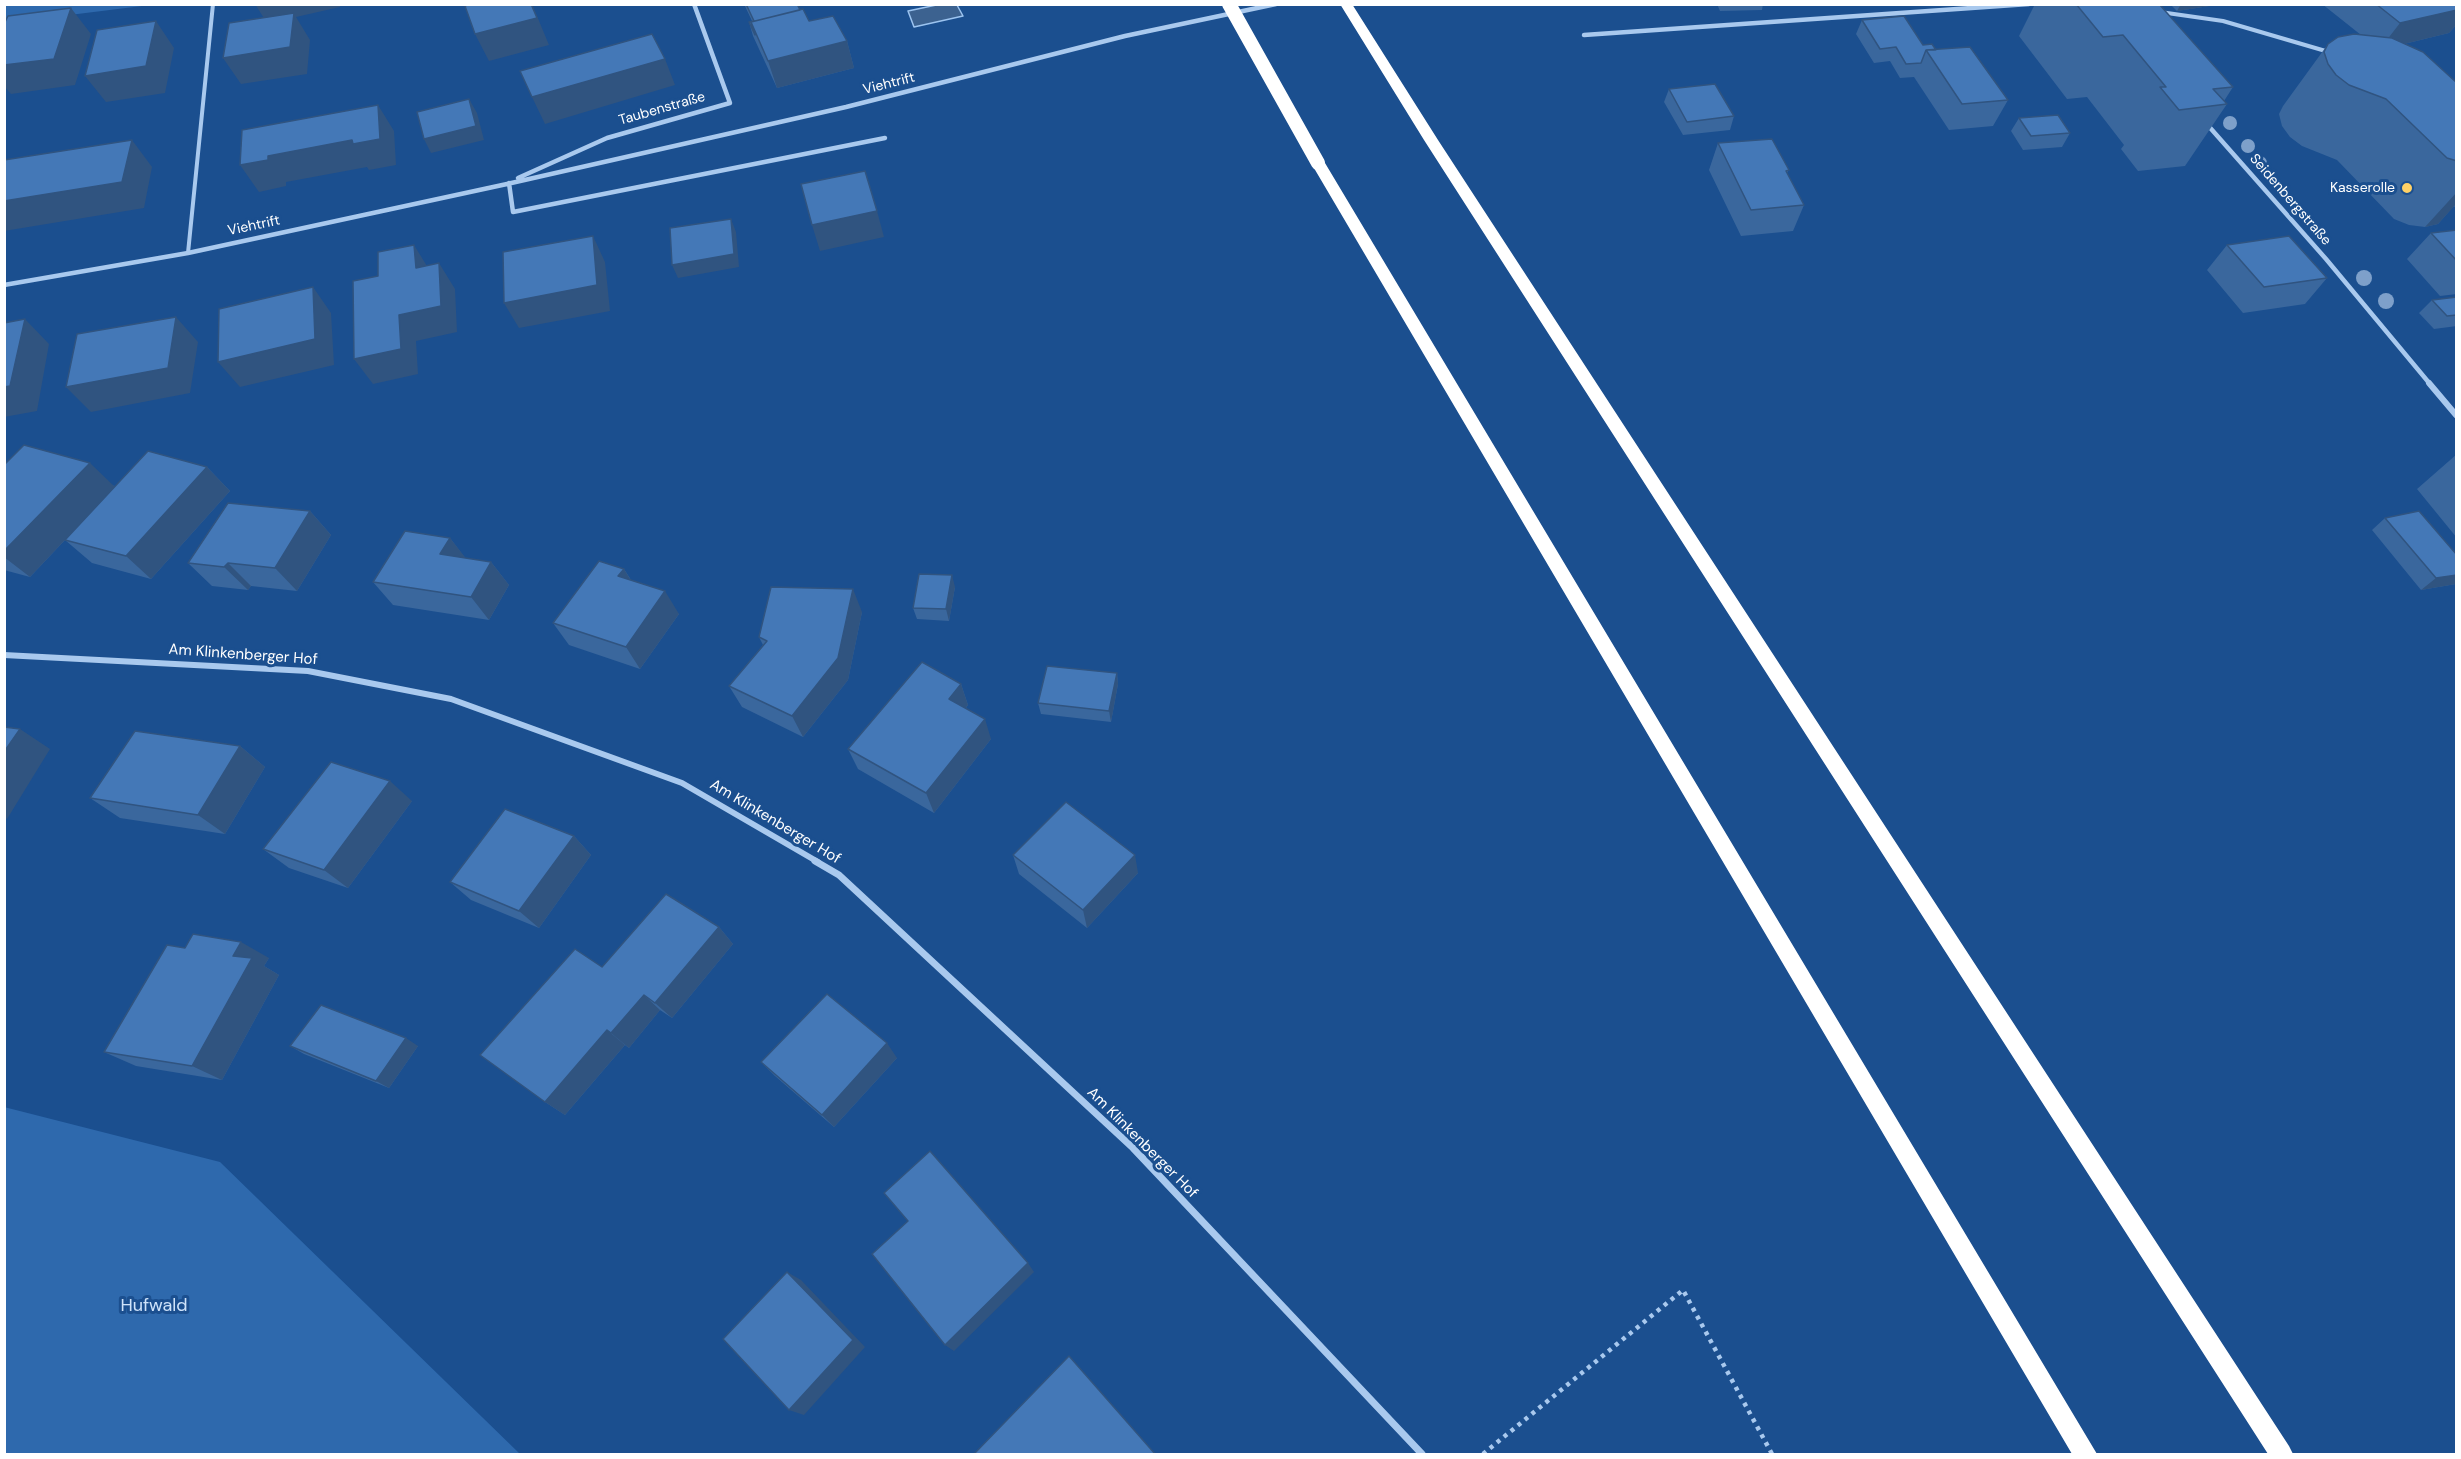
<!DOCTYPE html>
<meta charset="utf-8">
<style>
body{margin:0}
#map{position:relative;width:2461px;height:1459px;overflow:hidden;background:#1b4f8f;font-family:"DM Sans",sans-serif}
canvas{display:block}
.frame{position:absolute;inset:0;border:6px solid #fff;pointer-events:none}
</style>
<div id="map">
<canvas width="2461" height="1459"></canvas>
<div class="frame"></div>
</div>
<script>
const ctx = document.querySelector('canvas').getContext('2d');
ctx.lineJoin = 'round';
function fill(path, color) { ctx.fillStyle = color; ctx.fill(path, 'evenodd'); }
function stroke(path, color, width, dash) { ctx.strokeStyle = color; ctx.lineWidth = width; ctx.lineCap = dash ? 'butt' : 'round'; ctx.setLineDash(dash || []); ctx.stroke(path); }
function label(font, color, halo, rows, align = 'center') {
  ctx.font = font + ' "DM Sans",sans-serif'; ctx.lineWidth = 6; ctx.setLineDash([]); ctx.textBaseline = 'middle'; ctx.strokeStyle = halo; ctx.fillStyle = color; for (const [text, x, y, turn = 0] of rows) {
    ctx.save(); ctx.translate(x, y); ctx.rotate((+turn || 0) * Math.PI / 180); ctx.textAlign = isNaN(turn) ? turn : align; if (halo) ctx.strokeText(text, 0, 0); ctx.fillText(text, 0, 0); ctx.restore();
  }
}
fill(new Path2D(`
 M5,4L150,5L5,23Z
 M4,1107L220,1162L520,1454H5Z`), '#2e69ad');
const water = new Path2D(`
 M941,4L957,5L963,16L914,27L908,11Z`);
fill(water, '#3c6290');
stroke(water, '#9cc4f0', 1.5);
stroke(new Path2D(`
 M1483,1454L1683,1290L1772,1454`), '#a9c9ee', 4.5, [4, 5]);
stroke(new Path2D(`
 M2160,12L2223,21L2329,52
 M188,253L213,4`), '#a9c9ee', 4);
stroke(new Path2D(`
 M1584,35L2029,4
 M2205,122L2326,259L2430,384
 M518,178L607,138L730,103L694,4
 M509,183L513,212L885,138
 M4,285L188,253L507,184L846,107L1125,36L1276,4`), '#a9c9ee', 4.5);
stroke(new Path2D(`
 M2429,383L2456,415
 M4,655L308,671L451,699L682,783L818,862`), '#a9c9ee', 6);
stroke(new Path2D(`
 M815,861L839,875L1133,1148L1422,1454`), '#a9c9ee', 7);
fill(new Path2D(`
 M1340,4H1352L1438,140L2289,1446L2293,1454H2268L1424,140Z
 M1318,159L1325,163L2097,1454H2072L1311,163Z`), '#fff');
stroke(new Path2D(`
 M1229,4L1318,163`), '#fff', 14);
ctx.fillStyle = '#7ea0ca';
for (const [x, y, r] of [
 [2230,123,7],
 [2248,146,7],
 [2260,163,7],
 [2364,278,8],
 [2386,301,8]
]) { ctx.beginPath(); ctx.arc(x, y, r, 0, 2 * Math.PI); ctx.fill(); }
fill(new Path2D(`
 M744,4H797L800,10L809,21L847,41L854,68L777,88L753,36L749,22L752,21Z
 M1717,4H1763L1762,10L1720,11Z
 M2035,4H2159L2233,87L2224,101L2227,104L2185,166L2138,171L2121,149L2124,145L2087,97L2067,99L2019,36Z
 M2170,4H2222L2177,11Z
 M2322,4H2457V24L2449,33L2404,44L2457,83V206L2453,207L2438,224L2425,227L2409,225L2394,219L2337,160L2302,146L2290,137L2282,126L2279,114L2283,106L2328,44L2361,35Z
 M1862,20L1936,50L2008,100L1993,126L1949,130L1914,77L1900,78L1890,61L1874,63L1856,34Z
 M1669,89L1734,116L1730,130L1683,135L1664,102Z
 M2019,118L2070,133L2062,147L2023,150L2011,131Z
 M1718,143L1789,170L1787,173L1804,205L1793,231L1741,236L1709,170Z
 M2457,230V294L2440,296L2407,259L2431,233Z
 M2227,245L2327,278L2305,304L2243,313L2207,270Z
 M2457,297V326L2434,329L2419,313L2432,300Z
 M2457,454V538L2417,489Z
 M4,465L115,486L207,467L230,491L151,579L92,563L65,540L30,577L4,570Z
 M310,511L331,535L297,591L251,586L248,590L212,586L188,563Z
 M2385,518L2456,584L2421,590L2372,530Z
 M450,538L465,558L491,562L509,585L489,620L393,605L373,582Z
 M624,569L631,580L679,614L640,669L569,645L553,623Z
 M955,587L949,621L917,619L913,608Z
 M862,612L848,680L803,737L742,707L729,686L763,645L759,637Z
 M1117,673L1118,684L1111,722L1041,714L1038,703Z
 M961,684L968,705L966,708L991,739L934,813L858,769L848,749Z
 M240,746L265,767L225,834L120,818L90,798Z
 M412,801L348,888L289,868L263,849Z
 M574,836L591,855L539,928L471,900L450,882Z
 M1013,855L1138,873L1087,928L1019,874Z
 M719,927L733,944L672,1018L660,1010L629,1048L625,1045L565,1115L545,1102L602,967Z
 M269,958L264,966L279,975L222,1080L136,1066L104,1052Z
 M290,1046H418L389,1088L304,1054Z
 M897,1058L834,1127L775,1076L761,1062Z`), '#3a679d');
fill(new Path2D(`
 M255,4H340V7L296,17L310,40L307,74L241,84L223,58L267,23Z
 M532,4L549,45L489,61L475,34Z
 M2181,4H2222L2177,11Z
 M71,8L91,34L75,85L11,94L4,86V65Z
 M2457,10V24L2449,33L2379,50L2400,23Z
 M156,21L174,48L165,93L106,102L85,76Z
 M847,41L854,68L777,88L768,61Z
 M665,59L675,85L545,124L532,97Z
 M469,99L477,113L484,140L431,153L424,139Z
 M378,105L394,131L396,165L369,170L367,167L286,182V186L259,192L240,165L268,156Z
 M132,140L152,167L144,208L4,231V201Z
 M2457,192V203L2438,224L2425,227Z
 M877,211L884,237L820,251L812,225Z
 M731,219L736,232L739,267L678,278L672,265Z
 M593,236L605,262L610,311L519,328L504,303Z
 M414,245L430,271L416,268Z
 M439,263L455,289L457,332L416,341L418,374L373,384L354,359L399,315Z
 M313,287L331,313L334,365L240,387L218,362Z
 M176,317L198,342L190,393L91,412L66,387Z
 M25,319L49,344L37,411L4,417V387Z
 M90,463L115,487L30,577L4,557V551Z
 M207,467L230,491L151,579L126,556Z
 M310,511L331,535L297,591L275,568Z
 M450,538L468,561L440,554Z
 M491,562L509,585L489,620L471,597Z
 M228,563L251,586L248,590L224,567Z
 M624,569L638,592L618,576Z
 M952,575L955,587L949,621L946,609Z
 M2457,575V583L2456,584L2421,590L2436,578Z
 M853,589L862,612L848,680L803,737L792,716Z
 M665,591L679,614L640,669L626,647Z
 M1117,673L1118,684L1111,722L1109,711Z
 M961,684L968,705L956,720L949,699Z
 M985,719L991,739L934,813L926,793Z
 M20,729L50,749L7,819L4,817V752Z
 M240,746L265,767L225,834L198,815Z
 M390,781L412,801L348,888L324,870Z
 M574,836L591,855L539,928L519,911Z
 M1135,855L1138,873L1087,928L1083,910Z
 M719,927L733,944L672,1018L655,1003Z
 M241,942L269,958L264,966L279,975L222,1080L192,1066L233,956Z
 M644,995L660,1010L629,1048L611,1033Z
 M607,1030L625,1045L565,1115L545,1102Z
 M406,1038L418,1046L389,1088L376,1081Z
 M887,1043L897,1058L834,1127L822,1115Z
 M1028,1263L1034,1272L954,1351L945,1345Z
 M787,1272L801,1280L865,1347L804,1415L789,1410Z`), '#305480');
const building = new Path2D(`
 M470,4H531L537,18L475,34L465,6Z
 M746,4H797L800,10L751,22L755,35L749,22L754,21Z
 M2076,4H2159L2233,87L2213,89L2227,104L2179,110L2160,87H2166L2123,35L2103,37Z
 M2376,4H2457V10L2400,23Z
 M71,8L54,59L4,65V24L8,16Z
 M803,9L809,21L833,16L847,41L768,61L751,22Z
 M294,13L290,47L223,58L229,23Z
 M1904,16L1923,45L1932,44L1936,50H1926L1921,63L1906,64L1896,47L1880,49L1862,20Z
 M156,21L146,66L85,76L97,30Z
 M652,34L665,59L532,97L520,71Z
 M2354,34L2392,38L2423,52L2457,83V161L2447,158L2386,99L2349,85L2336,75L2328,64L2324,52L2328,44L2338,37Z
 M1970,47L2008,100L1962,104L1926,50Z
 M1715,84L1734,116L1687,122L1669,89Z
 M469,99L476,126L424,139L417,112Z
 M378,105L380,139L353,144L352,140L268,156V160L240,165L242,130Z
 M2058,115L2070,133L2031,136L2019,118Z
 M1772,139L1789,170L1786,171L1804,205L1751,210L1718,143Z
 M132,140L122,182L4,201V160Z
 M865,171L877,211L812,225L801,184Z
 M731,219L734,254L672,265L670,228Z
 M2457,230V261L2431,233Z
 M593,236L597,285L504,303L503,252Z
 M2289,236L2327,278L2264,287L2227,245Z
 M414,245L416,268L439,263L441,306L399,315L401,349L354,359L353,281L378,276V252Z
 M313,287L315,339L218,362L219,309Z
 M2457,297V315L2447,316L2432,300Z
 M176,317L168,368L66,387L77,334Z
 M25,319L10,386L4,387V323Z
 M24,445L90,463L4,551V465Z
 M148,451L207,467L126,556L65,540Z
 M228,503L310,511L275,568L228,563L224,567L188,563Z
 M2419,511L2457,555V575L2436,578L2385,518Z
 M405,531L450,538L440,554L491,562L471,597L373,582Z
 M599,561L624,569L618,576L665,591L626,647L553,623Z
 M919,574L952,575L946,609L913,608Z
 M771,587L853,589L838,658L792,716L729,686L767,641L759,637Z
 M922,662L961,684L949,699L985,719L926,793L848,749Z
 M1047,666L1117,673L1109,711L1038,703Z
 M4,727L20,729L4,752Z
 M135,731L240,746L198,815L90,798Z
 M331,762L390,781L324,870L263,849Z
 M1066,802L1135,855L1083,910L1013,855Z
 M505,809L574,836L519,911L450,882Z
 M666,894L719,927L655,1003L644,995L611,1033L607,1030L545,1102L480,1055L575,949L602,967Z
 M193,934L241,942L233,956L252,958L192,1066L104,1052L167,945L185,948Z
 M827,994L887,1043L822,1115L761,1062Z
 M321,1005L406,1038L376,1081L290,1046Z
 M930,1151L1028,1263L945,1345L872,1254L908,1221L884,1193Z
 M787,1272L853,1340L789,1410L723,1339Z
 M1069,1356L1156,1455H974V1454Z`);
fill(building, '#4478b7');
stroke(building, '#305480', 1.5);
for (const [x, y, r, color] of [
 [2407,188,6,"#ffd166"]
]) { const dot = new Path2D(); dot.arc(x, y, r, 0, 2 * Math.PI); ctx.fillStyle = color; ctx.fill(dot); stroke(dot, '#1b4f8f', 2); }
label('14px', '#fff', '#1b4f8f', [
 ["Viehtrift",889,84,-14],
 ["Taubenstraße",662,109,-16],
 ["Seidenbergstraße",2290,200,49],
 ["Viehtrift",254,226,-12]
]);
label('14px', '#fff', '#1b4f8f', [
 ["Kasserolle",2395,188]
], 'right');
label('15px', '#fff', '#1b4f8f', [
 ["Am Klinkenberger Hof",243,655,4],
 ["Am Klinkenberger Hof",775,822,31],
 ["Am Klinkenberger Hof",1142,1143,45]
]);
label('18px', '#cfe3fa', '#1b4f8f', [
 ["Hufwald",154,1306]
]);
</script>
